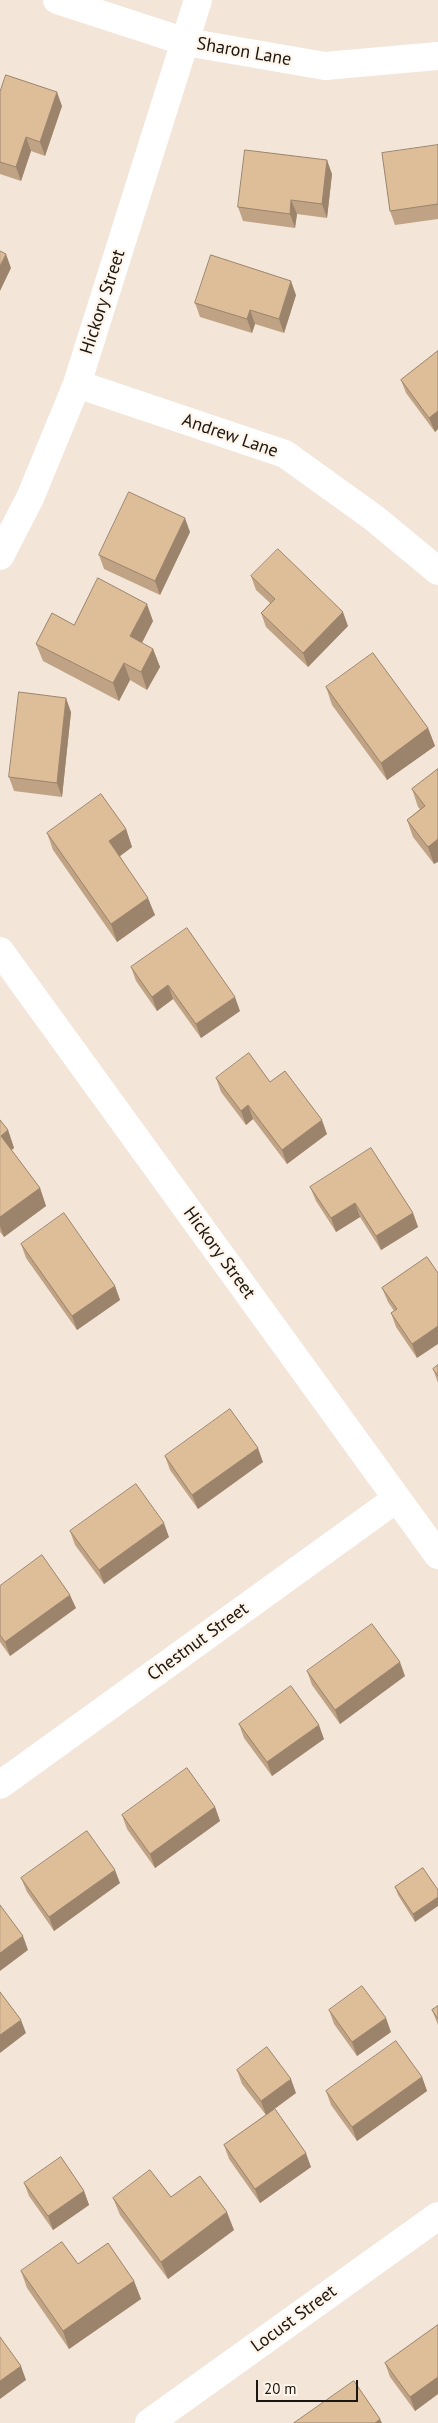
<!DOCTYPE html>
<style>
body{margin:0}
#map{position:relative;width:438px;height:2423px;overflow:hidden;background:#f3e6d9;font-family:"PT Sans",sans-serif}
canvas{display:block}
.scale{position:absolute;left:256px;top:2380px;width:102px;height:22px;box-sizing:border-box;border:2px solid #1a1611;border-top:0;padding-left:6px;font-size:15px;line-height:18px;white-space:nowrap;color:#1a1611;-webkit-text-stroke:4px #fef4e9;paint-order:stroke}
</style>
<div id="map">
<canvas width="438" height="2423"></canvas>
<div class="scale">20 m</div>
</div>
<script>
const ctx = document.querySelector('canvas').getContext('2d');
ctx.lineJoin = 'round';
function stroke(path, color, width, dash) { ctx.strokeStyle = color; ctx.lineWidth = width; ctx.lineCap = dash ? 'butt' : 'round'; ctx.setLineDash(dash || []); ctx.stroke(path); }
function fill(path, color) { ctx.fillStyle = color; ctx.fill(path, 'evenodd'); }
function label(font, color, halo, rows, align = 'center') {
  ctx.font = font + ' "PT Sans",sans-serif'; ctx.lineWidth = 4.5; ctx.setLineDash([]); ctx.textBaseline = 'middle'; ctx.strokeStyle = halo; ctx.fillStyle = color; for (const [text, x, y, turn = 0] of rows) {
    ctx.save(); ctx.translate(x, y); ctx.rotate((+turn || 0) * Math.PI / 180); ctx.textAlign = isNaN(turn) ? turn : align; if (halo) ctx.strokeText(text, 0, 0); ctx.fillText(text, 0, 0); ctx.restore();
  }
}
stroke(new Path2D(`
 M57,0L186,42L325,66L438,56
 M77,384L285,454L374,518L438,571
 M0,556L30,498L77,384L198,0
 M0,951L438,1555
 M0,1785L396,1499
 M149,2423L438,2216`), '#fff', 28);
fill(new Path2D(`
 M0,92L62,106L45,156L31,151L21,181L0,174Z
 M438,145V219L395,225L390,211Z
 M332,174L327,218L297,214L295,228L243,221L238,207Z
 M296,295L284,333L255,324L252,333L200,317L195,303Z
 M438,351V429L435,432L406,393L401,380Z
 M190,532L160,595L104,569L99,555Z
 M251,576L348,626L308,667L266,627L261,613L270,603L256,590Z
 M153,621L142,643L153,649L160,667L147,690L130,680L119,701L43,661L36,644L74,625Z
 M326,687L428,728L435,746L387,780L332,705Z
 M71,712L62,797L14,791L9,777Z
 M438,769L434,864L413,837L407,820L420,809L418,807L412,789Z
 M126,829L132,847L120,856L155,915L117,942L53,850L47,833Z
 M131,967L240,1011L201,1038L173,999L157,1011L136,981Z
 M216,1078L270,1082L327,1134L287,1164L253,1119L246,1125L221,1092Z
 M0,1120L8,1130L14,1148L11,1150L40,1188L46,1206L4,1237L0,1232Z
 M310,1187L413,1213L418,1227L381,1250L360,1217L336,1232L316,1201Z
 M21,1244L115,1286L120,1300L77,1330L26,1258Z
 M427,1257L417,1358L396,1327L391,1313L394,1311L388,1302L382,1288Z
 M438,1365V1383L433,1369Z
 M165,1456L263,1462L198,1509L170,1470Z
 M70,1531L169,1537L104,1584L75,1545Z
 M0,1586L76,1608L10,1656L0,1642Z
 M307,1671L405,1676L340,1724L312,1685Z
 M239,1724L324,1739L272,1776L244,1738Z
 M215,1807L220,1821L155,1868L127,1829L122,1815Z
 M423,1868L415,1922L398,1895L395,1887Z
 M21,1878L120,1883L54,1931L27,1892Z
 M438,2006V2025L432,2010Z
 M329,2010L391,2032L357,2056L334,2024Z
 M237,2070L296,2093L269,2113L311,2167L260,2203L229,2159L224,2145L266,2115L242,2084Z
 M422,2077L427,2091L357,2141L331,2105L326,2091Z
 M24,2183L84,2191L89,2205L53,2230L29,2196Z
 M171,2197L234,2230L168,2279L120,2215L113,2198Z
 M78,2264L134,2281L141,2299L69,2349L27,2288L21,2271Z
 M438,2325V2394L415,2411L390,2377L385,2363Z`), '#bfa384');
fill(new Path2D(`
 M57,92L62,106L45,156L40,142Z
 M26,137L31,151L21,181L16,167Z
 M327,160L332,174L327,218L322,204Z
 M291,200L297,214L295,228L290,214Z
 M6,254L11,268L0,291V266Z
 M291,281L296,295L284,333L279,319Z
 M250,310L255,324L252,333L247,319Z
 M438,411V429L435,432L429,418Z
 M185,518L190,532L160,595L155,581Z
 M147,604L153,621L136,654L130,636Z
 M343,612L348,626L308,667L303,653Z
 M153,649L160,667L147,690L141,672Z
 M124,663L130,680L119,701L113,683Z
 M66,698L71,712L62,797L57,783Z
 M428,728L435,746L387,780L381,763Z
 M126,829L132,847L116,859L109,841Z
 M438,839V862L434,864L428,847Z
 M148,898L155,915L117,942L111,924Z
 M168,985L173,999L157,1011L152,997Z
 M235,997L240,1011L201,1038L196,1024Z
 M248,1105L253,1119L246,1125L241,1111Z
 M322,1120L327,1134L287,1164L282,1150Z
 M8,1130L14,1148L7,1154L1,1136Z
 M40,1188L46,1206L4,1237L0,1226V1217Z
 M355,1203L360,1217L336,1232L331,1218Z
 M413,1213L418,1227L381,1250L376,1236Z
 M115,1286L120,1300L77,1330L72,1316Z
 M438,1326V1344L417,1358L412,1344Z
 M258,1448L263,1462L198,1509L192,1495Z
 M164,1523L169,1537L104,1584L99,1570Z
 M70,1595L76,1608L10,1656L5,1642Z
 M400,1662L405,1676L340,1724L335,1710Z
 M319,1725L324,1739L272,1776L267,1762Z
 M215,1807L220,1821L155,1868L150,1854Z
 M115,1870L120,1883L54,1931L49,1917Z
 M438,1897V1906L415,1922L413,1914Z
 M23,1936L28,1950L0,1971V1953Z
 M386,2018L391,2032L357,2056L352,2042Z
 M21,2020L26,2033L0,2053V2035Z
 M422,2077L427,2091L357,2141L352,2127Z
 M291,2079L296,2093L266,2115L261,2101Z
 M306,2153L311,2167L260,2203L255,2189Z
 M84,2191L89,2205L53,2230L48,2216Z
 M227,2212L234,2230L168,2279L161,2262Z
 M134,2281L141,2299L69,2349L63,2331Z
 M21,2366L26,2380L0,2399V2381Z
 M438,2377V2394L415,2411L410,2397Z
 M380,2419L382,2423H375Z`), '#9b846b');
const building = new Path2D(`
 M6,75L57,92L40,142L26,137L16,167L0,162V92Z
 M438,145V204L390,211L382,153Z
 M245,150L327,160L322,204L291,200L290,214L238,207Z
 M0,251L6,254L0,266Z
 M211,255L291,281L279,319L250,310L247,319L195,303Z
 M438,351V411L429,418L401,380Z
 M129,492L185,518L155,581L99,555Z
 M278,549L343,612L303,653L261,613L275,599L251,576Z
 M98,578L147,604L130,636L153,649L141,672L124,663L113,683L36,644L52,613L74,625Z
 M373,653L428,728L381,763L326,687Z
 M19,692L66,698L57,783L9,777Z
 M438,769V839L428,847L407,820L425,806L412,789Z
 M101,794L126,829L109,841L148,898L111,924L47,833Z
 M187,928L235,997L196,1024L168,985L152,997L131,967Z
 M249,1053L270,1082L285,1071L322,1120L282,1150L248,1105L241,1111L216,1078Z
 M0,1120L8,1130L1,1136L40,1188L0,1217Z
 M371,1148L413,1213L376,1236L355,1203L331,1218L310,1187Z
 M64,1213L115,1286L72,1316L21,1244Z
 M427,1257L438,1273V1326L412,1344L391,1313L397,1309L382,1288Z
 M438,1365V1376L433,1369Z
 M230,1409L258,1448L192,1495L165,1456Z
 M136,1484L164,1523L99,1570L70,1531Z
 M42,1555L70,1595L5,1642L0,1635V1586Z
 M372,1624L400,1662L335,1710L307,1671Z
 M291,1686L319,1725L267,1762L239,1724Z
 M187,1768L215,1807L150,1854L122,1815Z
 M87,1831L115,1870L49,1917L21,1878Z
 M423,1868L438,1890V1897L413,1914L395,1887Z
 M0,1905L23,1936L0,1953Z
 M362,1986L386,2018L352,2042L329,2010Z
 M0,1992L21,2020L0,2035Z
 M438,2006V2019L432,2010Z
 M396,2041L422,2077L352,2127L326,2091Z
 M267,2047L291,2079L261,2101L237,2070Z
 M275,2109L306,2153L255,2189L224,2145Z
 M61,2157L84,2191L48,2216L24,2183Z
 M150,2170L171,2197L200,2176L227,2212L161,2262L113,2198Z
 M62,2242L78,2264L108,2243L134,2281L63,2331L21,2271Z
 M438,2325V2378V2377L410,2397L385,2363Z
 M0,2337L21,2366L0,2381Z
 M354,2381L380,2419L375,2423H294Z`);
fill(building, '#debd99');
stroke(building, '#9b846b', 1);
label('18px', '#1a1611', '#fef4e9', [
 ["Sharon Lane",244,52,10],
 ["Hickory Street",103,302,-72],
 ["Andrew Lane",230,436,19],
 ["Hickory Street",219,1253,54],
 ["Chestnut Street",198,1642,-36],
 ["Locust Street",294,2319,-36]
]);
</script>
